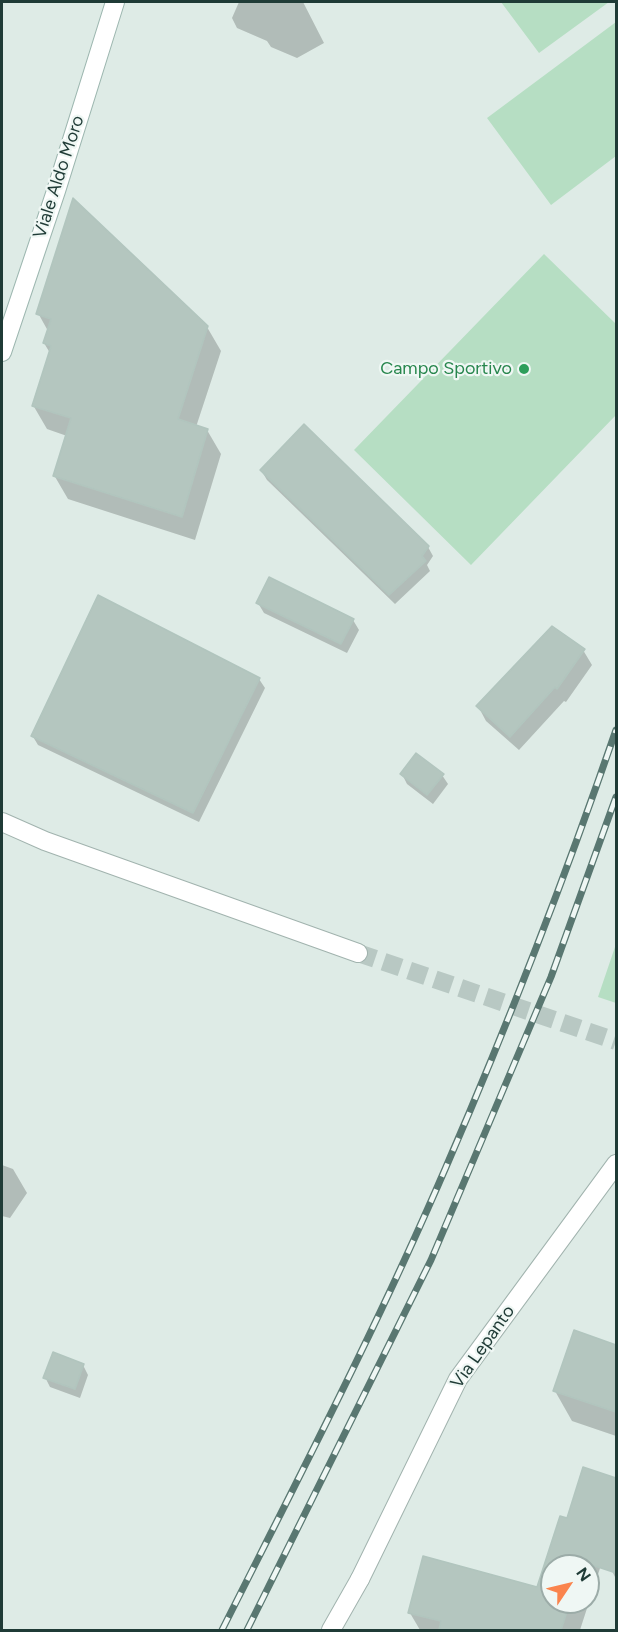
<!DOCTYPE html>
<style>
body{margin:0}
#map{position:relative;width:618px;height:1632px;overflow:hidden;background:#deebe6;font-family:Figtree,sans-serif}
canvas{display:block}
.frame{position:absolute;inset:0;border:3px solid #1f3b36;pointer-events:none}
.north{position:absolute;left:540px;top:1554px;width:60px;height:60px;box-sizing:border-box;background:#eff7f4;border:2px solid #9caca8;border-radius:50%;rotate:55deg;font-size:16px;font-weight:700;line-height:24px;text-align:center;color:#1f3b36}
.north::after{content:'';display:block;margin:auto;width:21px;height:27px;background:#fa844d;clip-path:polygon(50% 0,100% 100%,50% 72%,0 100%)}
</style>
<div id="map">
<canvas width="618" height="1632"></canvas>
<div class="frame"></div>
<div class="north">N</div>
</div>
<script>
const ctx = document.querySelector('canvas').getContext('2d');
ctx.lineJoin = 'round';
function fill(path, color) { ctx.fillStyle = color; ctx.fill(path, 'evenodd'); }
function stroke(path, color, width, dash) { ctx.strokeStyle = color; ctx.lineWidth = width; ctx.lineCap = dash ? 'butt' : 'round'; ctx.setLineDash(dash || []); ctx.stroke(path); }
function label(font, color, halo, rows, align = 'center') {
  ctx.font = font + ' Figtree,sans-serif'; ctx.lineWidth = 4.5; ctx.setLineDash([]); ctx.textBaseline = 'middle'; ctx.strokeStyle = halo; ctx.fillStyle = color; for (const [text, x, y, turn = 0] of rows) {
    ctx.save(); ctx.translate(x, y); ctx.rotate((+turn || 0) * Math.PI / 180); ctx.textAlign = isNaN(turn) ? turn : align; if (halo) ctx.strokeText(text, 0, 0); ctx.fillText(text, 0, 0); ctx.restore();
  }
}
fill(new Path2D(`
 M501,2H609L539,53Z
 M616,22V156L551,205L487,118Z
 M544,254L616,324V415L471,565L354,450Z
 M616,944V1003L598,997Z`), '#b6dec3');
fill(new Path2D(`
 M239,2H303L324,43L297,58L271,47L267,41L237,28L232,18Z
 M38,313L207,327L221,351L196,427L207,430L221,454L195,540L68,499L54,475L67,436L47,429L33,405L50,353L44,343L48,331Z
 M261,470L428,547L433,556L427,565L430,571L395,604L267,480Z
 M258,603L353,620L359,630L347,653L264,613Z
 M583,650L592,665L566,702L564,701L519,750L486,721L478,706Z
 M259,679L265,688L199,822L38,745L32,735Z
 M402,774L442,775L448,784L433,804L407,784Z
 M2,1165L13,1169L27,1193L10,1218L2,1216Z
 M575,1332L616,1346V1436L572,1421L555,1391Z
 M83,1365L88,1375L80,1398L50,1387L45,1377Z
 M615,1481L616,1579L612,1571L613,1528L580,1630H420L410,1613L538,1589L568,1520ZM552,1566H588V1602H552Z`), '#0003');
const building = new Path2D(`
 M73,198L208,326L178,419L208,429L182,517L53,476L71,418L32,406L51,346L43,343L51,319L36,314Z
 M304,424L429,546L422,556L426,561L389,595L260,470Z
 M269,577L354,619L341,644L256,603Z
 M98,595L260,678L193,813L31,736Z
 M552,626L585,649L557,689L555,687L510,737L476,706Z
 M416,753L444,774L427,795L400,774Z
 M574,1330L616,1345V1412L553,1391Z
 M53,1352L84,1364L75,1389L43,1378Z
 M583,1467L616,1478V1573L583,1562L582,1566H552V1602H570L561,1630H439L441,1621L408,1613L423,1556L537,1587L560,1516L567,1518Z`);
fill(building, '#b4c6bf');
stroke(building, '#b1c5be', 1.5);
stroke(new Path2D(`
 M358,953L616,1041`), '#b8c8c3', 18, [18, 9]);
const minor = new Path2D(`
 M360,1579L458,1379L616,1164`);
const tertiary = new Path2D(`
 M2,822L45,841L358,953
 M331,1630L360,1579`);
const secondary = new Path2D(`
 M2,352L56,191L115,2`);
stroke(minor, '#a1b3ae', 20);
stroke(tertiary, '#a1b3ae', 20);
stroke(secondary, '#9db7b0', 20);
stroke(minor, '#fff', 18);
stroke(tertiary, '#fff', 18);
stroke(secondary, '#fff', 18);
const rail = new Path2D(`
 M222,1630C299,1477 378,1325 446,1167C508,1024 565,878 616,730
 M247,1630L431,1260L551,977L616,797`);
stroke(rail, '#597771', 7);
stroke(rail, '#eff7f4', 4.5, [14]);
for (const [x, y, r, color] of [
 [524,369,6,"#2e9e5b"]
]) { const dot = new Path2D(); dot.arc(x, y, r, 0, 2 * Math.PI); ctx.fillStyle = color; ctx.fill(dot); stroke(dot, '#eff7f4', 2); }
label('18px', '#1f3b36', '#eff7f4', [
 ["Viale Aldo Moro",59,177,-72],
 ["Via Lepanto",483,1347,-55]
]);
label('18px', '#27864d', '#eff7f4', [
 ["Campo Sportivo",512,369]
], 'right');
</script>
